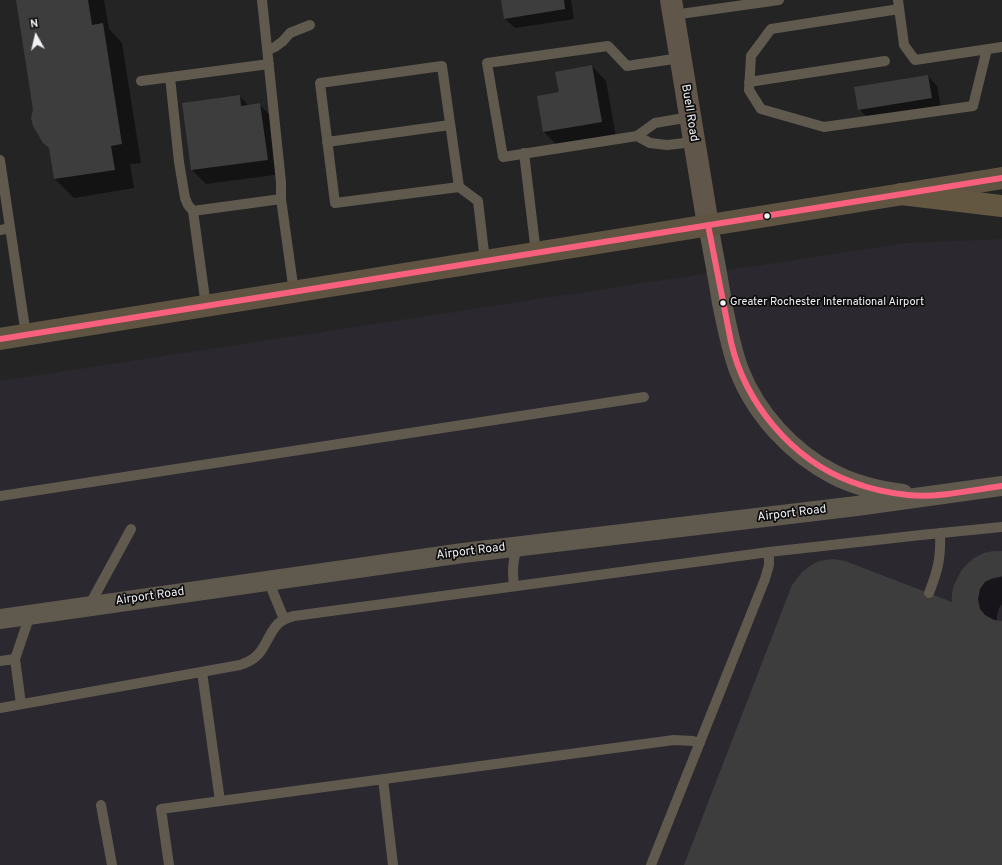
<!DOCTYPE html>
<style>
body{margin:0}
#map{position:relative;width:1002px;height:865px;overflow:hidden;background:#242425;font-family:Overpass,sans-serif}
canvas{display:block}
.north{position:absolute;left:16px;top:16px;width:40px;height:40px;-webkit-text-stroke:3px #0d0c0e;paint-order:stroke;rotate:352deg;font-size:11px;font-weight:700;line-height:16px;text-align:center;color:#f2f1f3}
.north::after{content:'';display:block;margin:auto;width:14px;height:18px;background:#f2f1f3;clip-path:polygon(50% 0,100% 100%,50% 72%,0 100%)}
</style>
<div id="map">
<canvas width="1002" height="865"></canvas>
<div class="north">N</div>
</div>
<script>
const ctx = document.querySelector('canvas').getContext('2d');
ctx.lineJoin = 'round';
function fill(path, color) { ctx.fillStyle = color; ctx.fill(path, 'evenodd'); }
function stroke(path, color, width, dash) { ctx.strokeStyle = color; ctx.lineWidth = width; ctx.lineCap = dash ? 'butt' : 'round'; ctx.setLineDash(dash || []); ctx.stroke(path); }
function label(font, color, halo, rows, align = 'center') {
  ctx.font = font + ' Overpass,sans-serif'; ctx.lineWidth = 3.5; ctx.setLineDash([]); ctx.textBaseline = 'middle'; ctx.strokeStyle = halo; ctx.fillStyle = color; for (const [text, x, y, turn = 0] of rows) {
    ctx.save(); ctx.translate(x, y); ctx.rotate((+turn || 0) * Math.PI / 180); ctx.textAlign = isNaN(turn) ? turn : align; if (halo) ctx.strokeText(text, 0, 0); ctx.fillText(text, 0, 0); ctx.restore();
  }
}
fill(new Path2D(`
 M1002,239V865H0V381L906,243Z`), '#2b282f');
fill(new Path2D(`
 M17,0H104L109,29L122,43L141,163L130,164L134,188L74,198L55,179L50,149L34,110Z
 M502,0H571L574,19L515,28L505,19Z
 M592,66L606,81L616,137L558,146L544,132L560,93Z
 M928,76L937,86L941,108L869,119L859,109Z
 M240,96L249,106L259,104L274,119L282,174L206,184L192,170Z
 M1002,552V575L994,576L992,579L1002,577V604L999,608L997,616V622L1002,621V865H685L953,603Z`), '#0007');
fill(new Path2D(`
 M16,0H88L92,25L103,23L122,144L111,146L115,170L54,179L49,148L43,143L33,126L31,118L33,110Z
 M501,0H564L565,9L504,19Z
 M592,65L602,122L543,132L537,96L559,92L555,72Z
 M928,75L932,98L858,110L854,87Z
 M240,95L241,106L260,103L268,160L191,170L182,103Z
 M993,551H1002V576L993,578L985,582L980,589L978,599L980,609L985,615L994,620L1002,621V865H684L792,585L802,572L813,564L819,561L833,559L845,561L952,602V593L954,585L961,571L967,564L974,558L984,553Z`), '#3d3d3e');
stroke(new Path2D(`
 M262,0L281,182V199
 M898,0L904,45L915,60L1002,47
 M899,9L771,29L751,56L749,90L761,109L824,127L973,106L987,49
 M673,15L779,0
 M268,50L275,47L283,41L290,33L310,25
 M680,58L627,66L608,46L487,63L503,157L637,136L655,123L690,117
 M170,77L179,162L185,198L188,205L193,211
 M141,81L269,64
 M749,82L885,61
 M637,136L650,143L667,145L694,142
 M327,142L450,125
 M524,153L536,253
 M0,160L26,335
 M459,187L335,203L320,83L442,66L459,187L478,201L485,261
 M0,230L10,228
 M206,306L193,211L281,199L294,292
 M0,496L644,397
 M268,580L284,619
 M514,586C512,570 513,562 517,546
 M929,593C938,570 941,558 940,533
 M89,606L131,529
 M15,659L21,704
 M0,661L15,659L30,615
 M202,672L220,801
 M0,708L240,665C250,662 259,656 264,646C273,631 275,620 294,616L769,552L921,535L1002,527
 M383,779L393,865
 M101,805L112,865
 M169,865L161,809L674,740L693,741L700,743
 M651,865L765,579L769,565V552`), '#5f594e', 10);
stroke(new Path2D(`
 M708,225C713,251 718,277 722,303C727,326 731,349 739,370C756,414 792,453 833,474C854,485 879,491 903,494
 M0,619L463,553L857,506L1002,486`), '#5f594e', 20);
stroke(new Path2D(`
 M671,0L708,225`), '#605649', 22);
stroke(new Path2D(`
 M0,339L1002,178`), '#5f5442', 22);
stroke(new Path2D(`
 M901,194L1002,206`), '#645741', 22);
stroke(new Path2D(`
 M708,225L731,342C745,403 792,460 852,482C870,489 889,493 908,495C937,498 973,490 1002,486
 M0,339L1002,178`), '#f8607d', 6);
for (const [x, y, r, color] of [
 [767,216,3.5,"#f2f1f3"],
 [723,303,3.5,"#f2f1f3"]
]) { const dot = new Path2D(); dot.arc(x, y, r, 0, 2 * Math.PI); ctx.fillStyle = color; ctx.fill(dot); stroke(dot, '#0d0c0e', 1.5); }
label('11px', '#f2f1f3', '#0d0c0e', [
 ["Greater Rochester International Airport",730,303]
], 'left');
label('12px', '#f2f1f3', '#0d0c0e', [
 ["Buell Road",689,113,81],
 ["Airport Road",792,514,-7],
 ["Airport Road",471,552,-7],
 ["Airport Road",150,597,-8]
]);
</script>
